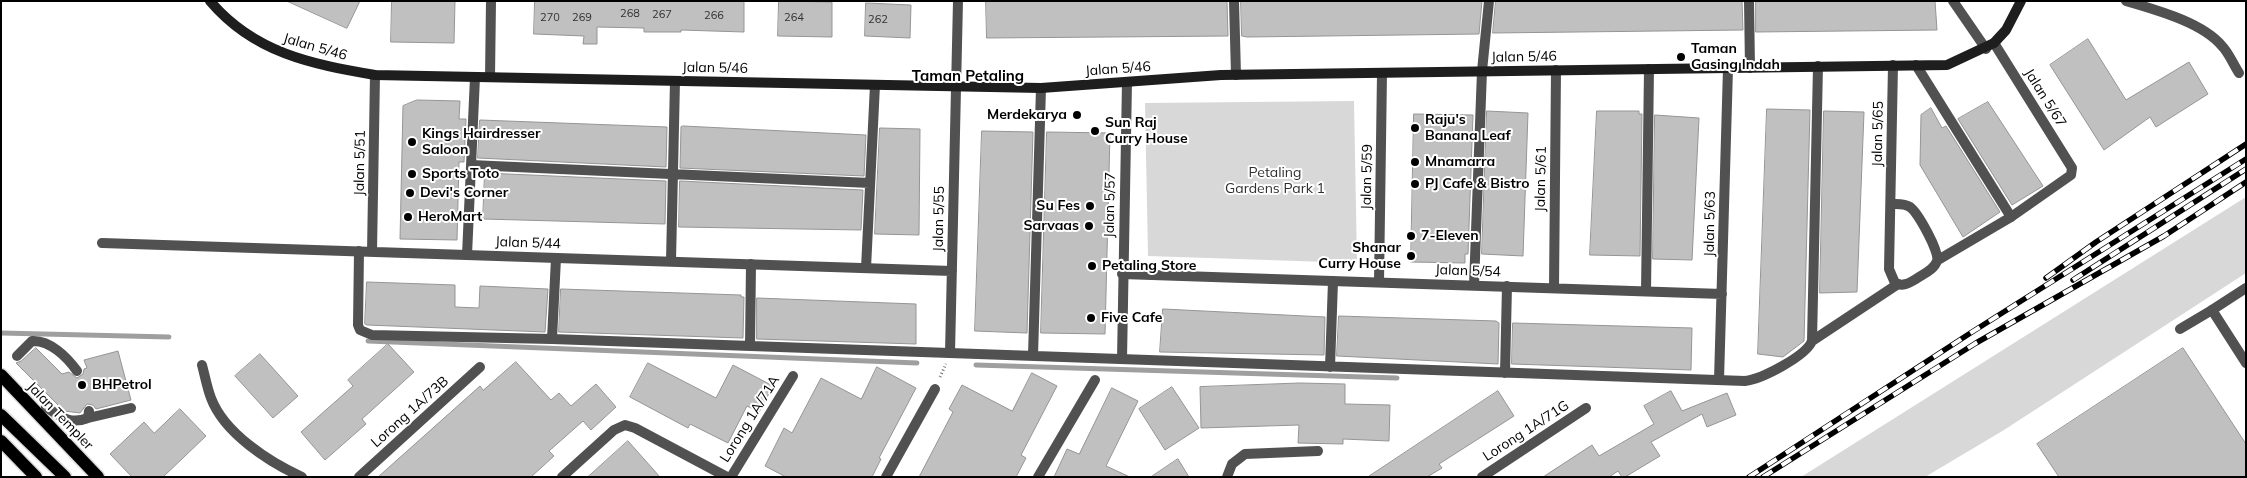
<!DOCTYPE html>
<style>
body{margin:0}
#map{position:relative;width:2247px;height:478px;overflow:hidden;background:#fff;font-family:Mulish,sans-serif}
canvas{display:block}
.frame{position:absolute;inset:0;border:2px solid #000;pointer-events:none}
</style>
<div id="map">
<canvas width="2247" height="478"></canvas>
<div class="frame"></div>
</div>
<script>
const ctx = document.querySelector('canvas').getContext('2d');
ctx.lineJoin = 'round';
function fill(path, color) { ctx.fillStyle = color; ctx.fill(path, 'evenodd'); }
function stroke(path, color, width, dash) { ctx.strokeStyle = color; ctx.lineWidth = width; ctx.lineCap = dash ? 'butt' : 'round'; ctx.setLineDash(dash || []); ctx.stroke(path); }
function label(font, color, halo, rows, align = 'center') {
  ctx.font = font + ' Mulish,sans-serif'; ctx.lineWidth = 4; ctx.setLineDash([]); ctx.textBaseline = 'middle'; ctx.strokeStyle = halo; ctx.fillStyle = color; for (const [text, x, y, turn = 0] of rows) {
    ctx.save(); ctx.translate(x, y); ctx.rotate((+turn || 0) * Math.PI / 180); ctx.textAlign = isNaN(turn) ? turn : align; if (halo) ctx.strokeText(text, 0, 0); ctx.fillText(text, 0, 0); ctx.restore();
  }
}
fill(new Path2D(`
 M1354,101L1357,263L1148,256L1145,103Z
 M2246,197V273L2004,430L1925,477H1801Z`), '#d8d8d8');
stroke(new Path2D(`
 M1,333L169,337
 M368,341L917,363
 M976,365L1397,378`), '#9f9f9f', 5);
const building = new Path2D(`
 M287,1H360L347,28Z
 M392,1H455L454,43L391,42Z
 M535,1H744V32L681,30V32H644V28L597,27V44H583L584,36L534,34Z
 M779,1L832,2V37L778,36Z
 M986,1H1227L1228,36L987,38Z
 M1241,1H1482L1479,34L1247,37L1242,36Z
 M1496,1H1742L1743,30L1493,33Z
 M1756,1H1935L1937,30L1756,32Z
 M866,3L911,5L910,38L865,36Z
 M2088,39L2126,100L2189,62L2208,94L2156,127L2150,117L2104,150L2050,65Z
 M417,100L460,101L459,119H466L464,162H459L457,240L400,239L403,106Z
 M1988,102L2043,186L2012,205L1958,119Z
 M1931,108L1942,128L1946,126L2000,212L1963,237L1920,165L1921,115Z
 M1767,109L1810,110L1804,341L1783,357L1758,354Z
 M1487,111L1528,113L1523,256L1482,254Z
 M1597,111H1639V114H1642L1640,256L1590,255Z
 M1824,111L1864,112L1857,292L1820,293Z
 M1414,114L1473,115L1468,254H1465V263L1411,262Z
 M1655,115L1699,118L1692,260L1653,259Z
 M480,120L667,127L666,167L478,158Z
 M683,126L866,135L864,176L680,168L681,127Z
 M880,128L920,129L919,235L875,234Z
 M982,131L1033,132L1027,333L975,331Z
 M1047,132L1110,133L1105,334L1041,333Z
 M485,173L666,181L665,224L483,219Z
 M680,181L863,190L861,230L679,227Z
 M367,282L455,285V307L479,308L480,286L548,289L545,332L367,325L365,324Z
 M561,289L741,295V297H744L743,338L559,332Z
 M757,298L916,304V344L757,339Z
 M1163,309L1325,317L1324,355L1160,352Z
 M1339,316L1496,321L1499,323L1498,364L1337,356Z
 M1513,323L1692,328L1691,370L1512,364Z
 M388,344L414,372L362,419L366,424L325,460L301,432L353,386L348,380Z
 M36,348L62,374L69,372L77,378L83,374L84,369L87,368L84,360L118,351L131,400L96,409L93,405L87,404L80,413L64,411L16,363L21,361Z
 M2183,348L2246,444V477H2059L2037,444Z
 M260,354L298,396L273,418L235,376Z
 M516,362L551,400L559,393L571,406L596,384L616,407L591,430L583,421L549,451L554,456L531,477H378L480,386L483,390Z
 M648,363L716,398L733,365L773,386L759,412L747,406L728,443L690,424L688,428L630,397Z
 M877,367L916,388L879,458L881,459L872,477H786L765,466L784,428L792,433L821,378L861,399Z
 M1032,373L1057,386L1021,455L1026,458L1016,477H919L953,412L949,409L962,385L1012,411Z
 M1300,383L1345,384V404L1390,405L1389,441L1343,439V444L1298,443L1299,425L1201,428L1200,387Z
 M1172,387L1199,428L1165,450L1139,409Z
 M1112,388L1138,401L1106,466L1130,477H1054L1067,449L1079,454Z
 M1498,391L1514,416L1439,464L1442,468L1427,477H1368Z
 M1671,391L1682,411L1727,393L1736,415L1707,427L1702,414L1651,442L1660,456L1625,477H1622L1618,471L1609,477H1543L1592,445L1599,456L1654,424L1644,406Z
 M180,409L206,436L163,477H132L110,454L144,422L154,433Z
 M628,441L660,477H588Z
 M1178,459L1189,477H1151Z`);
fill(building, '#c0c0c0');
stroke(building, '#959595', 1);
const primary = new Path2D(`
 M1,375L98,477
 M1,415L65,477
 M1,441L36,477`);
stroke(primary, '#dbdbdb', 15);
stroke(new Path2D(`
 M940,377L946,364`), '#737373', 3, [1, 2.5]);
stroke(new Path2D(`
 M1234,1L1236,75
 M1749,1L1750,68
 M1953,1L1986,49
 M2126,1C2156,10 2202,22 2222,46C2229,53 2233,64 2239,73
 M1916,65L2011,217
 M471,165L870,183
 M359,251L358,325L360,330L372,335L552,339L1745,381C1762,379 1806,356 1812,341L1818,66
 M467,255L475,77
 M671,261L675,81
 M866,268L875,85
 M1474,285L1482,71L1489,1
 M1646,291L1649,69
 M2180,329L2212,310
 M552,339L556,258
 M1812,341L1898,284
 M750,346L751,264
 M17,356L32,341C50,340 67,357 77,371
 M1033,356L1041,88
 M1330,367L1333,281
 M1505,373L1507,286
 M46,407C61,417 70,425 88,418L89,411
 M88,418L131,408`), '#515151', 10);
stroke(new Path2D(`
 M490,77L491,1
 M1891,204C1897,204 1904,203 1910,207C1918,213 1940,252 1937,261C1934,270 1923,274 1916,279C1909,283 1903,287 1895,283L1889,269L1893,65
 M102,243L952,271
 M372,252L375,75
 M1938,260L2011,217L2071,175L2072,168L1994,43
 M1122,274L1722,294
 M1379,282L1382,73
 M1554,288L1556,70
 M2246,288L2212,310L2246,363
 M950,353L958,1
 M1122,359L1127,82
 M202,365C205,376 207,388 211,398C224,433 269,462 302,477
 M1719,380L1728,68
 M359,477L480,367
 M562,477L614,430L625,425L635,428L727,477
 M731,477L793,376
 M886,477L935,389
 M1038,477L1095,380
 M1227,477L1232,464L1245,454L1318,451
 M1482,477L1586,408`), '#515151', 10);
stroke(new Path2D(`
 M210,1C254,53 311,64 375,75L1041,88L1221,75L1947,65L1994,43L2006,30L2021,1`), '#1e1e1e', 10);
stroke(primary, '#000', 12);
const rail = new Path2D(`
 M2046,278L2096,242L2246,144
 M2073,280L2246,169
 M1749,477L1972,332L2246,159
 M1763,477L1976,343L2164,236L2246,182`);
stroke(rail, '#000', 5.5);
stroke(rail, '#fff', 4, [11]);
for (const [x, y, r, color] of [
 [1681,57,5,"#000"],
 [1077,115,5,"#000"],
 [1415,128,5,"#000"],
 [1095,131,5,"#000"],
 [412,142,5,"#000"],
 [1415,162,5,"#000"],
 [412,174,5,"#000"],
 [1415,184,5,"#000"],
 [410,193,5,"#000"],
 [1090,206,5,"#000"],
 [408,217,5,"#000"],
 [1089,226,5,"#000"],
 [1411,236,5,"#000"],
 [1411,256,5,"#000"],
 [1092,266,5,"#000"],
 [1091,318,5,"#000"],
 [82,385,5,"#000"]
]) { const dot = new Path2D(); dot.arc(x, y, r, 0, 2 * Math.PI); ctx.fillStyle = color; ctx.fill(dot); stroke(dot, '#fff', 2); }
label('11px', '#303030', null, [
 ["268",630,14],
 ["267",662,15],
 ["266",714,16],
 ["270",550,18],
 ["269",582,18],
 ["264",794,18],
 ["262",878,20]
]);
label('14px', '#000', '#fff', [
 ["Jalan 5/46",315,47,16],
 ["Jalan 5/46",1524,57,-1],
 ["Jalan 5/46",715,68,1],
 ["Jalan 5/46",1118,69,-4],
 ["Jalan 5/67",2045,98,58],
 ["Jalan 5/65",1878,134,-89],
 ["Jalan 5/51",360,163,-89],
 ["Jalan 5/59",1367,177,-89],
 ["Jalan 5/61",1541,179,-89],
 ["Jalan 5/57",1110,205,-89],
 ["Jalan 5/55",939,219,-89],
 ["Jalan 5/63",1710,224,-89],
 ["Jalan 5/44",528,243,2],
 ["Jalan 5/54",1468,271,2],
 ["Lorong 1A/73B",410,412,-42],
 ["Jalan Templer",60,416,46],
 ["Lorong 1A/71A",750,419,-58],
 ["Lorong 1A/71G",1526,431,-33]
]);
label('bold 14px', '#000', '#fff', [
 ["Taman",1691,49],
 ["Gasing Indah",1691,65],
 ["Merdekarya",1067,115,"right"],
 ["Raju's",1425,120],
 ["Banana Leaf",1425,136],
 ["Sun Raj",1105,123],
 ["Curry House",1105,139],
 ["Kings Hairdresser",422,134],
 ["Saloon",422,150],
 ["Mnamarra",1425,162],
 ["Sports Toto",422,174],
 ["PJ Cafe & Bistro",1425,184],
 ["Devi's Corner",420,193],
 ["Su Fes",1080,206,"right"],
 ["HeroMart",418,217],
 ["Sarvaas",1079,226,"right"],
 ["7-Eleven",1421,236],
 ["Shanar",1401,248,"right"],
 ["Curry House",1401,264,"right"],
 ["Petaling Store",1102,266],
 ["Five Cafe",1101,318],
 ["BHPetrol",92,385]
], 'left');
label('14px', '#2f2f2f', '#fff', [
 ["Petaling",1275,173],
 ["Gardens Park 1",1275,189]
]);
label('bold 15px', '#000', '#fff', [
 ["Taman Petaling",968,76]
]);
</script>
